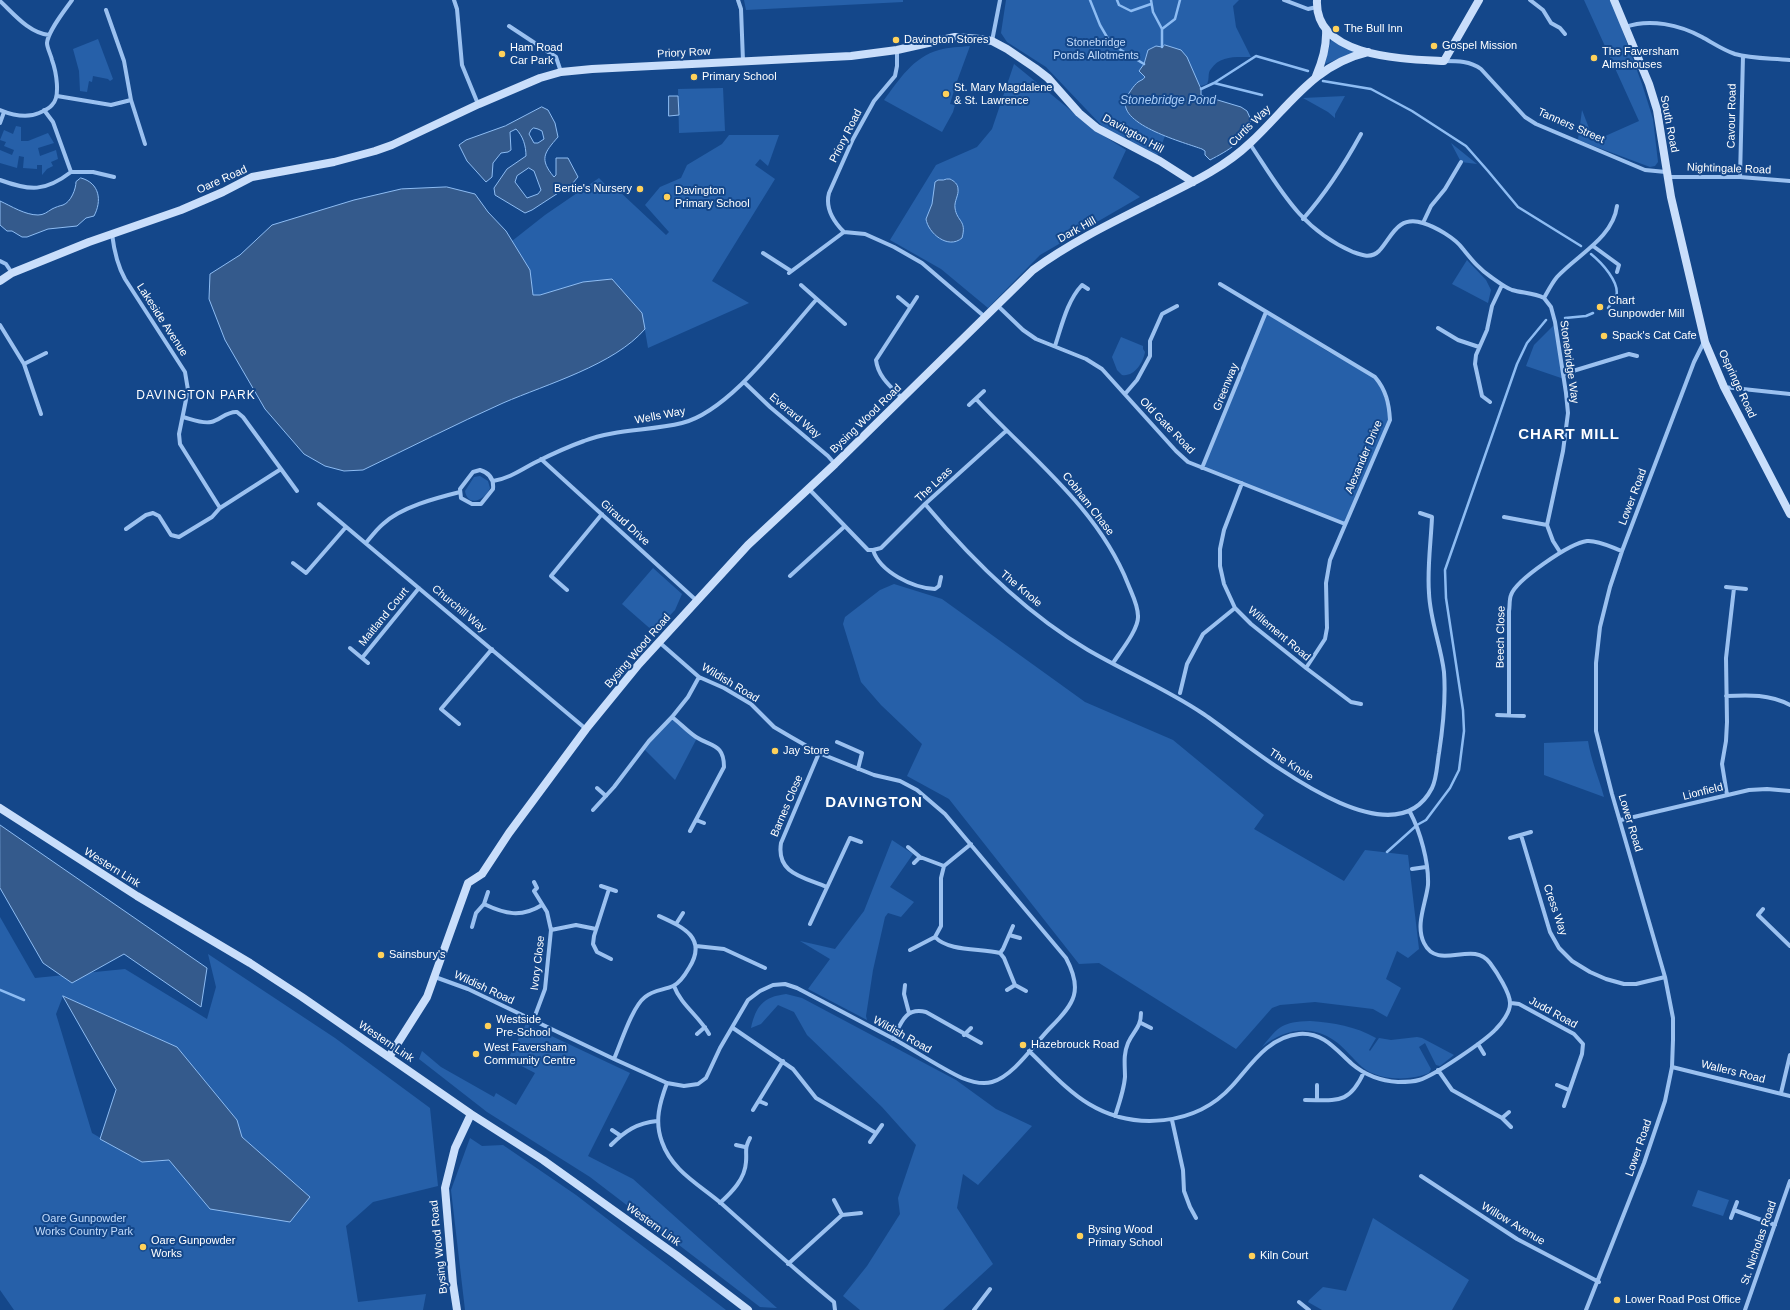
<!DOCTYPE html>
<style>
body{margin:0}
canvas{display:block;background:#14478a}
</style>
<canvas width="1790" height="1310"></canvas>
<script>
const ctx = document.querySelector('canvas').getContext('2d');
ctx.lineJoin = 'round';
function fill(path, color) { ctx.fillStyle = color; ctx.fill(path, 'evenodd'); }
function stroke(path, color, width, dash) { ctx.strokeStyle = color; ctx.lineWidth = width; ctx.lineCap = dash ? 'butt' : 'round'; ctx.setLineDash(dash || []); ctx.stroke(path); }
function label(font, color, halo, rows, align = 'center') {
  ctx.font = font + ' Arial,sans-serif'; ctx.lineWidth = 4; ctx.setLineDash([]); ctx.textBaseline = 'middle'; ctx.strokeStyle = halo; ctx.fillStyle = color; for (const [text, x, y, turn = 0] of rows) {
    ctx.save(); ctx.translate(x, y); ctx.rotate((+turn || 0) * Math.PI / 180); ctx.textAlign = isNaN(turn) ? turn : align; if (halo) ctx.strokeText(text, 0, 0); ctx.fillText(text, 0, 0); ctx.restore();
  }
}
fill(new Path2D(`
 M744,0H903V2L746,10Z
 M1006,0H1239L1233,6L1236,27L1251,57C1237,57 1220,55 1211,69C1207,73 1210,79 1207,84L1201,86L1198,84L1178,49L1165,45L1162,47L1156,46L1148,50L1144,64V79C1136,83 1134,88 1129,95C1115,117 1150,129 1165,136L1157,156L1104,128L1046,67L1007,42L1001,33Z
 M1584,0H1610L1612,2L1642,84L1653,119L1658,162L1655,166L1650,167L1578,140L1582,110L1594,141L1639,121Z
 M98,39L113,79L110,81L108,79L93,76L92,82L89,81L87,92L80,91L79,71L73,49Z
 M1331,40H1333L1353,51V53L1325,64Z
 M970,46L956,84L950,104L955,105L953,112L942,132L884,100C899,80 913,57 939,50C949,47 960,47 970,46Z
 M1014,64L1096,131L1126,150L1113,178L1140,197L1040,255L988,308L941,269L890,240L936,165L977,147L992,129Z
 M723,88L725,131L679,133L678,89Z
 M1345,96L1335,114V118L1328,112L1303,98Z
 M16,126L21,127V141H28L48,133L54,143L38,148L40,156L56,150L58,159L51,162L53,166L47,169L42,175V165H37V169L23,168L24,157L19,156L17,168L0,163V150L12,155L14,150L4,146L6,142L0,140L4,130L13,134Z
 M729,135H779L768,166L760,159L755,165L775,179L712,281L749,303L648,348L642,313L583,282L540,295H533L530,270L512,241L545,215L599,178L614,194L619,191L666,235L669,232L645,205L660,187L681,178L687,165L722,144Z
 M1451,143L1477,164L1461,162Z
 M1467,260L1486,280L1491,290L1488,303L1452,284Z
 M1266,312L1327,351L1375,377L1382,385L1390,420L1345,524L1202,468Z
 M1555,324L1564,379L1526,366L1534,345Z
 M1121,337L1143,346V349L1145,352C1143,363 1134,377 1122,375L1117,370L1112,357Z
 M480,476L488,481L490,488C485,500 468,508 465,491L474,477Z
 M653,568L682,594L675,610L654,632L622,604Z
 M894,584L942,599L1085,702L1173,740L1264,815L1254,829L1344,881L1365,850L1408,855L1419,949L1408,958L1397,951L1386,979L1401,988L1387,1017L1373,1009L1315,1002L1280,1005L1272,1008L1236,1049L1099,963L1079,964L949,799L907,776L922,744L881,705L861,682L843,624L845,617L880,590Z
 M672,717L697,738L675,780L643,748Z
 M1588,741C1591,761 1599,778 1604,797L1544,775V743Z
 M892,840L913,854L890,887L914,902L901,917L888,913L885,917L873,970L866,1016L867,1020L808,989L830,959L800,941L835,949L864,911Z
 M0,917L35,978L125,969L207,1019L216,987L208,954L335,1038L430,1108L438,1186L373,1202L346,1226L358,1302L426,1294L423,1310H14L0,1290ZM63,996L177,1047L237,1120L242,1137L310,1197L211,1209L169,1160L142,1162L92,1133L56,1014Z
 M786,994L802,998L956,1080L996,1109L1032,1126L978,1185L963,1174L957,1208L993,1264L943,1310H860L843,1296L867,1266L900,1214L898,1198L916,1145L882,1107L807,1035L794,1012L778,1005L761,1024L751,1028C756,1006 763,997 786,994Z
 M1310,1021C1334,1023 1355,1026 1376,1038L1369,1050L1370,1051L1379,1038L1391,1040L1417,1037L1422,1038L1454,1055L1440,1066L1436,1065L1425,1043L1419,1047L1431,1069L1429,1073C1410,1081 1379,1081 1362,1067C1353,1059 1345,1048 1335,1041C1311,1024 1284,1029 1262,1047C1279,1026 1282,1022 1310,1021Z
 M526,1024L630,1073L588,1156L633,1179L777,1308L760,1307L590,1177L487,1112L419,1059L422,1051L441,1067L494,1097L496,1093L516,1105L535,1073L508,1059Z
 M470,1138L482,1146L503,1145L576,1195L726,1310H465L451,1190Z
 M1698,1190L1729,1200L1723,1216L1692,1206Z
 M1373,1218L1469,1280L1452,1310H1322L1308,1302L1309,1300L1323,1287L1346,1291Z`), '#2660a9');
const water = new Path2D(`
 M1165,45L1181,50L1187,57L1201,89V95L1241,107L1247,111L1251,120C1248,140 1227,151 1210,160L1205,155V151L1202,149C1186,143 1118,125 1126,100C1127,95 1134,85 1138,82C1141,80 1143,80 1145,77L1139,71L1144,64L1148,50L1156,46L1162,47Z
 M669,96H678L679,115L669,116Z
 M542,107L548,110L555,123L558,137C544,153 539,159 554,177L556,175V158H568L578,177L572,184L532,210L525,213L495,195L494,188L507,169L526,156C526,146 523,136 516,129L510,132L511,150L508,152L501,153L493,163L492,177L486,182L467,161L459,145L466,140L505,126ZM534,128L538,129L542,131L544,139L538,143H534L529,134L531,130ZM529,168L534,171L541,190L538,194L527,198L515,182L517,176Z
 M81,178C100,183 102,201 94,216L86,218L77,226L48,229L27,237H22L12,231H7L0,225V201C11,206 25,215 38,215C44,215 47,212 52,209C56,207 59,206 63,205C71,202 76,189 76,182Z
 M947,179H950C954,181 958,184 958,189C959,195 954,201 955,208C957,222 967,220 962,238C948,250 928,233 926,219L932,204L935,182L938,180H943Z
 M447,187L475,194L488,212L506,231L530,270L533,295H540L583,282L612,279L642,313L645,329C614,365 547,384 503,403C456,424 409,448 363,470L344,471L325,466L304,454L265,409L225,340L209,299L210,274L240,255L272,225L354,200L401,189Z
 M0,825L207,968L201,1007L124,954L72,983L43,963L0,888Z
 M63,996L177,1047L237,1120L242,1137L310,1197L290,1222L210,1209L169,1160L142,1162L100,1139L116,1090Z`);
fill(water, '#345a8c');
stroke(water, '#8dbcf3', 1);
stroke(new Path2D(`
 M1090,0L1100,25L1111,44L1144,64
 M1117,0L1119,5L1131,11L1151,4
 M1151,0L1153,12L1162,29V47
 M1162,29L1175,19L1180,0
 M1323,81L1371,89L1412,111L1466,146L1488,171L1518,207L1581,246
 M1214,83L1256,56L1308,71
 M1201,89L1214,83L1262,95
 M1591,254C1601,262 1621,283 1616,297C1614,300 1611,304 1608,308
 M1565,318L1586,316L1593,313
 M1387,852L1417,825L1426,820L1450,788L1459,770L1464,731L1463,710L1446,598L1445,570L1517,364L1527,343L1546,320
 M0,990L24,1000`), '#8dbcf3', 2.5);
stroke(new Path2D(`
 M454,0L457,9L462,65L478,104
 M738,0L741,9L743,61
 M1284,0L1308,9L1317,7
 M1530,0L1543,10L1551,23L1560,28L1565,34
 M0,1C14,14 29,33 49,35
 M106,10L124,61L131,100
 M509,26L556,57L561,72
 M1625,27C1650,18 1680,25 1702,37C1713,43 1723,50 1735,54C1752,59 1773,58 1790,60
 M992,41L1000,0
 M897,50V66L895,76L874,101L853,139L829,193C825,208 833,221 844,232L865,234L894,247L922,263L985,317
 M1444,61C1458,61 1470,61 1481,69L1525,117L1536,124L1645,170L1666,172
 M57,96L111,105L131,100L145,144
 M0,110C12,115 26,119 39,113C43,111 49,109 52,105C61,97 56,71 52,60C51,55 47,48 47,43C48,31 65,10 72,0
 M44,110L53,122L71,172H93L114,177
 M0,123L4,112
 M1250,144C1280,189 1300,229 1353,252C1361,255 1371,259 1379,251C1392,237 1397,215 1423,223C1436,227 1455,238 1463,249C1472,260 1479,269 1491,277C1497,281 1504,287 1512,290C1522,293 1534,293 1544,298L1551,307L1555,322L1566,393L1568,413L1563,451L1547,525L1553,541L1560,552
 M1668,177H1740L1790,181
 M1740,177L1743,56
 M0,180C30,191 45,192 71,172
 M1303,219C1326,193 1344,165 1361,134
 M1423,223L1431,206L1445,189L1461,162
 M112,234C114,250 117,265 125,279L185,372L188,390L179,434L180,444L220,508
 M1593,246L1619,265L1617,272
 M763,253L791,271
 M0,261L6,264L12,273
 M789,273L844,232
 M1220,284L1375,377C1386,390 1389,403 1390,420L1330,560L1326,583L1327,628L1325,639L1306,668
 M801,285L845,324
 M898,297L910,307
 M1544,298C1548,291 1552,283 1557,277C1577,255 1613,238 1617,206
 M998,306L1023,330L1036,339L1086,359L1102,369L1176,451L1188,462L1345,524
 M0,325L24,364L41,414
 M1438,328L1458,340L1479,347
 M1055,346C1062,325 1067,301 1082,285L1088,289
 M24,364L46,353
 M1563,374L1629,354L1637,356
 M744,382L770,407L828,456L835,464
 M1724,387L1790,394
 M1125,394L1137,380L1150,356V341L1162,314L1177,306
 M903,399C891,387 878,377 876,360L917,297
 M976,399C1030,457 1098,508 1128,584C1132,594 1138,605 1138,616C1139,629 1120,652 1113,663
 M1490,402L1482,396L1475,364L1476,355L1487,330L1492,306L1502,285
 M969,405L984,391
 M541,459L697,601
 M1202,468L1266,312
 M281,469L297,491
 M480,470C490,473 494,479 493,489L481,504H472L461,498L460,489L473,472Z
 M493,481C508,479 521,470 534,463C550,455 567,447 584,441C615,429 649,431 682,423C730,411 783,337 816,300
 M1242,483L1224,530L1220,549V566L1224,584L1235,608L1251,624L1306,668L1351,702L1361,704
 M809,489L868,550H873L881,548L925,504L1006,431
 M319,504L586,729
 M925,504C972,560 1025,613 1088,650C1126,672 1166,689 1202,713C1245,741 1390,870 1432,788C1437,778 1437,764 1439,753C1443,727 1446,699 1444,672C1441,646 1430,620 1429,593C1427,568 1431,542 1432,517L1420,513
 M1504,517L1547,525
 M126,529L146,515L153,513L159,516L171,535L179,537L212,517L220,508L281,469L243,417L237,412C227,411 220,420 211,422C202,424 191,419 183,417
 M366,543C371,537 376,530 383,524C401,507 436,498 460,492
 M873,550C880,572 913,588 935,589L939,586L941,577
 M293,563L306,573L346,527
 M790,576L845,526
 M1726,587L1746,589
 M567,590L551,576L602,514
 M350,648L368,663
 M362,658L419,588
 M1180,693L1187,664L1203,634L1235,608
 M1726,696C1749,695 1769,694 1790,705
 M1497,715L1524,716
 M1509,715V611C1510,606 1509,600 1511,595C1516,580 1570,543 1587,541C1598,540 1611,547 1622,551
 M672,717C680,723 688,732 696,737C712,747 724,744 724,767L690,831
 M459,724L441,709L492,649
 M837,742L862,753L858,769
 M819,753L781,843C776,874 804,877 827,887
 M597,788L606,796
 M1727,795L1722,764L1726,741L1727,722L1726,658L1734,588
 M593,810L614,787L649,741L672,717L688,697L699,677
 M696,820L704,823
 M1621,820L1749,790L1767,789L1790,791
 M1521,835L1550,932L1559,948L1572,961L1590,972L1606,979L1624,984H1636L1665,977
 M1510,838L1531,832
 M971,844L944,866L941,878V926L935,937C949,952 981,948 1000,953L1004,958L1015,985L1026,991
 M908,847L920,857L944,866
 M914,863L920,857
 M1412,869L1426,867
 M601,886L616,891
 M609,889L594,936L593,944L597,952L611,959
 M484,904C505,914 521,918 542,905
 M1763,909L1758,915L1790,946
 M676,924L683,913
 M810,924L850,838L861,842
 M472,927L476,913L484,904L488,892
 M551,930L576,925L596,929
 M1009,935L1020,938
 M696,946L724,949L765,968
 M910,950L935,937
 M1000,953L1003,949L1013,926
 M435,977L468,989L614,1059L667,1083L684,1086L698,1084L706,1078L720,1048L748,1000L760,991L773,985L785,984L797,988C829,1005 862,1022 894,1039C917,1052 939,1067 962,1078C972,1082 982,1085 992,1082C1014,1076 1035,1043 1051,1027C1075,1003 1083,990 1066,958L945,814L917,790L900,781L874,775L819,753L791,737L774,727L751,704L724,688L699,677L659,642
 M905,985L904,994L909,1013
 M674,986C681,1005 699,1016 709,1034
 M1007,990L1015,985
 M1511,1003L1519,1004L1574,1034L1583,1044L1582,1054L1564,1106
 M533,1021L545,989L551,930L547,912L534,891L537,888L534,882
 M1141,1023L1151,1028
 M733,1028L793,1069L816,1098L876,1133
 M697,1034L705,1027
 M964,1035L971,1028
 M893,1039C901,1023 905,1007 926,1012L981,1043
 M1478,1044L1484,1054
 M1029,1051C1048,1069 1067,1091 1089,1104C1134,1131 1196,1126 1232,1086C1251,1065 1268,1037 1299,1034C1324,1032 1336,1050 1352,1064C1365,1075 1382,1081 1398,1082C1405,1082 1413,1082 1419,1080C1434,1076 1486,1040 1496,1029C1502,1023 1510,1012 1510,1004C1511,994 1496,971 1490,963C1473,939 1438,972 1424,943C1415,925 1426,903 1428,885C1429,862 1420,831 1410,812
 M614,1059C621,1043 632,1007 645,997C653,990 664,990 673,986C680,983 685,975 689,968C708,938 683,927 659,916
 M1672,1067L1790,1096
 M1438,1070L1452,1090L1502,1118L1511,1127
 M667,1083C660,1102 654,1121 662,1142C672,1171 700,1185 722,1204C759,1237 796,1271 834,1302L835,1310
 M1317,1085V1100
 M1557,1085L1569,1090
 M1781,1093L1790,1055
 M1305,1100C1337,1100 1349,1105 1364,1072
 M759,1101L766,1104
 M753,1110L783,1061
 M1115,1116C1119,1104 1124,1090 1125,1077C1125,1065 1123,1055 1128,1043C1133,1031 1141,1028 1141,1013
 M1502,1118L1509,1112
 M1172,1120L1183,1170L1184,1191L1190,1207L1196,1218
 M612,1130L621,1136
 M870,1142L882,1125
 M611,1145C625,1131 637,1123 657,1121
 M736,1145L745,1147
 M1421,1176L1517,1239L1599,1282
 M834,1200L842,1215
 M720,1203C732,1192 745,1179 746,1162C747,1151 744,1149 750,1138
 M1734,1210L1775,1225
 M1731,1218L1737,1202
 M788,1264L842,1215L861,1213
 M1299,1302L1309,1310
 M974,1310L990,1289
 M1586,1310L1644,1163L1665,1101L1672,1067L1673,1040V1018L1665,977L1612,794L1596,731V663L1600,627L1610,587L1622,551L1694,362L1704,342
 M1745,1310L1790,1181`), '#9bc1f0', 4);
stroke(new Path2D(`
 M1317,0C1314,58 1405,59 1444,61L1479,0
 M1614,0L1649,84L1657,110L1671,197L1705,342L1724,387L1790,514
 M1316,76C1323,60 1327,46 1326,29
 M0,281L12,273L89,242L181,210L223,192L252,177L334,162L375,151L392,145L479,104L540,78L561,72L592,69L851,56L897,50L955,37L980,39L992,41L1007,49L1035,68L1048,78L1079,113L1097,128L1160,161L1193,182
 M0,808L137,896L250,963L302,997L471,1114L543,1160L676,1255L748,1310
 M389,1057L427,997L468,883L482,874L509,833L586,729L639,664L748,545L835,464L1033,270C1071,242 1115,221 1157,200C1189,184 1224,168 1250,143C1289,107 1313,65 1368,52
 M457,1310L453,1284L445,1188L455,1148L471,1114`), '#c9defb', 8);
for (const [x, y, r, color] of [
 [1336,29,4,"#ffd15a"],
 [896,40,4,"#ffd15a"],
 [1434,46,4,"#ffd15a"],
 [502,54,4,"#ffd15a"],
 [1594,58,4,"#ffd15a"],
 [694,77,4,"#ffd15a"],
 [946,94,4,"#ffd15a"],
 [640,189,4,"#ffd15a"],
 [667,197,4,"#ffd15a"],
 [1600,307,4,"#ffd15a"],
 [1604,336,4,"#ffd15a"],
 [775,751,4,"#ffd15a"],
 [381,955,4,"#ffd15a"],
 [488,1026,4,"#ffd15a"],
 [1023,1045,4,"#ffd15a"],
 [476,1054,4,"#ffd15a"],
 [1080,1236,4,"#ffd15a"],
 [143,1247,4,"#ffd15a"],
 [1252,1256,4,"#ffd15a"],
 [1617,1300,4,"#ffd15a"]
]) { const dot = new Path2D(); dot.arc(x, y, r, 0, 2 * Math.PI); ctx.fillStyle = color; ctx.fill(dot); stroke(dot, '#14478a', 1.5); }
label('11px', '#fff', '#14478a', [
 ["The Bull Inn",1344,29],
 ["Davington Stores",904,40],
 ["Gospel Mission",1442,46],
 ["Ham Road",510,48],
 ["Car Park",510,61],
 ["The Faversham",1602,52],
 ["Almshouses",1602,65],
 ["Primary School",702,77],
 ["St. Mary Magdalene",954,88],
 ["& St. Lawrence",954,101],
 ["Bertie's Nursery",632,189,"right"],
 ["Davington",675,191],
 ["Primary School",675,204],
 ["Chart",1608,301],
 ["Gunpowder Mill",1608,314],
 ["Spack's Cat Cafe",1612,336],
 ["Jay Store",783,751],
 ["Sainsbury's",389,955],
 ["Westside",496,1020],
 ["Pre-School",496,1033],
 ["Hazebrouck Road",1031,1045],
 ["West Faversham",484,1048],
 ["Community Centre",484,1061],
 ["Bysing Wood",1088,1230],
 ["Primary School",1088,1243],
 ["Oare Gunpowder",151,1241],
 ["Works",151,1254],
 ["Kiln Court",1260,1256],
 ["Lower Road Post Office",1625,1300]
], 'left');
label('11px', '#c2dbfb', '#14478a', [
 ["Stonebridge",1096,43],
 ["Ponds Allotments",1096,56],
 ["Oare Gunpowder",84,1219],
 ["Works Country Park",84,1232]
]);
label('11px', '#fff', '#14478a', [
 ["Priory Row",684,53,-3],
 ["Cavour Road",1732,116,-89],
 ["South Road",1669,124,79],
 ["Curtis Way",1250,126,-44],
 ["Tanners Street",1571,126,24],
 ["Davington Hill",1133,134,29],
 ["Priory Road",846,136,-63],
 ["Nightingale Road",1729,169,2],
 ["Oare Road",222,180,-24],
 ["Dark Hill",1077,230,-29],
 ["Lakeside Avenue",162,320,57],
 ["Stonebridge Way",1569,362,82],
 ["Ospringe Road",1737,384,65],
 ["Greenway",1226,387,-68],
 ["Wells Way",660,416,-11],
 ["Everard Way",795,416,40],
 ["Bysing Wood Road",866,419,-44],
 ["Old Gate Road",1167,426,46],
 ["Alexander Drive",1364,457,-67],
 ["The Leas",934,485,-43],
 ["Lower Road",1633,497,-69],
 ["Cobham Chase",1088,504,52],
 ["Giraud Drive",625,523,42],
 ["The Knole",1021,589,40],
 ["Churchill Way",459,609,40],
 ["Maitland Court",384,617,-51],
 ["Willement Road",1279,634,40],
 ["Beech Close",1501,637,-89],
 ["Bysing Wood Road",638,651,-49],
 ["Wildish Road",730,683,31],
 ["The Knole",1291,765,33],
 ["Lionfield",1703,792,-14],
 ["Barnes Close",787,806,-67],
 ["Lower Road",1630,823,73],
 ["Western Link",112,868,32],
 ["Cress Way",1555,910,71],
 ["Ivory Close",538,963,-83],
 ["Wildish Road",484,988,25],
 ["Judd Road",1553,1013,29],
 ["Wildish Road",902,1035,29],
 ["Western Link",386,1042,34],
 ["Wallers Road",1733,1072,14],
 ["Lower Road",1639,1148,-71],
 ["Willow Avenue",1513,1224,31],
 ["Western Link",653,1225,36],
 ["St. Nicholas Road",1759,1243,-71],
 ["Bysing Wood Road",439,1247,-96]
]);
label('italic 12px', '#a7cbf7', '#14478a', [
 ["Stonebridge Pond",1168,101]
]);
ctx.letterSpacing = '1px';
label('12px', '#fff', '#14478a', [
 ["DAVINGTON PARK",196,396]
]);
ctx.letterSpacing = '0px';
ctx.letterSpacing = '1px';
label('bold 15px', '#fff', '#14478a', [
 ["CHART MILL",1569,435],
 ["DAVINGTON",874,803]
]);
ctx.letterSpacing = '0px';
</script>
